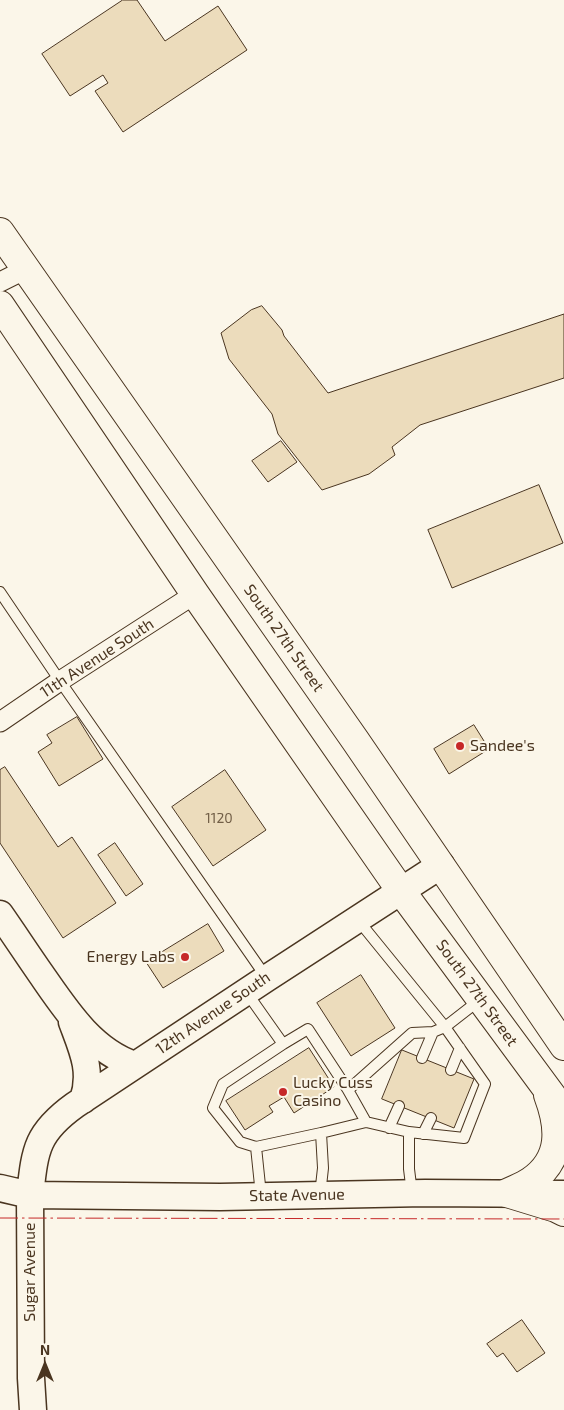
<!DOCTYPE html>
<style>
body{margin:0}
#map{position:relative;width:564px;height:1410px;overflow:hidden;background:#fbf6e9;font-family:"Exo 2",sans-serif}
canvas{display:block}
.north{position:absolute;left:20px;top:1340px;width:50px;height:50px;-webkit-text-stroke:4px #fbf6e9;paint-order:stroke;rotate:0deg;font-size:14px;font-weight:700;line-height:20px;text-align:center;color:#4a3520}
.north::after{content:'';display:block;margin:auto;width:18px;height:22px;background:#4a3520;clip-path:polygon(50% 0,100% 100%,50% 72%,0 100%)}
</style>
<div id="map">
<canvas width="564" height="1410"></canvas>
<div class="north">N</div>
</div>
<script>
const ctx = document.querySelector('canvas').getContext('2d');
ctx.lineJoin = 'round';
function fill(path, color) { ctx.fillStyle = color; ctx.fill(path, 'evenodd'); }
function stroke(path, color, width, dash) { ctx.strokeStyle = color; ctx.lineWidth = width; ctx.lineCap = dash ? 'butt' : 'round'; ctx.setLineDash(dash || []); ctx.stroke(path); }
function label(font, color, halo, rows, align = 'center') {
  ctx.font = font + ' "Exo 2",sans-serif'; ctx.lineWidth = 4; ctx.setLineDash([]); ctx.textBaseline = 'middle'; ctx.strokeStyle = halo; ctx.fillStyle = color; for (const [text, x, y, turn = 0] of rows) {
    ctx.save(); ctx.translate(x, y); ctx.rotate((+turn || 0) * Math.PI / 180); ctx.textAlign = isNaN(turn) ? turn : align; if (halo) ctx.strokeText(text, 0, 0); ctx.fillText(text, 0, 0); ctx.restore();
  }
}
const building = new Path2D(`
 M123,0H137L165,41L218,6L247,50L123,132L95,91L108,83L103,75L70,96L42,54Z
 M262,306L282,330L284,336L328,393L564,314V378L420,425L392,447L395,455L369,474L322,490L278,434L272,414L229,359L221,333L251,310Z
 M281,441L297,462L268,482L252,461Z
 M539,485L563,543L452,588L428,530Z
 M77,717L103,759L59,786L38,752L52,743L47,735Z
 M474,725L489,749L449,774L434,749Z
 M5,767L58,847L72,837L116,903L63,938L0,843V770Z
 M225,770L266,830L213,866L172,807Z
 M115,843L143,884L126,896L98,855Z
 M208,924L224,951L163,988L146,962Z
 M361,975L395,1028L351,1056L317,1003Z
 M309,1048L334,1087L294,1113L284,1097L269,1106L273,1112L245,1130L226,1101Z
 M402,1050L474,1079L454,1128L382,1099Z
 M522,1320L545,1353L517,1372L503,1353L497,1357L487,1344Z`);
fill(building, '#ecdcbc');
stroke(building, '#4a3520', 1);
const lane = new Path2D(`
 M0,592L60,681L266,977
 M358,920L445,1027L481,999
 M247,993L283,1044L223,1084L213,1108L240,1142L256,1147L321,1133L323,1168L320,1195
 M283,1044L308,1029L348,1090L366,1122
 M422,1058L433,1032
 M451,1070L460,1048
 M348,1090L412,1033L433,1032L445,1027L485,1084L464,1138L409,1132
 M389,1128L399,1106
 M321,1133L366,1122L409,1132V1169L412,1193
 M423,1134L431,1118
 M256,1147L261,1195`);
const street = new Path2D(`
 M0,282L26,269
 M0,722L60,681L195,594`);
const secondary = new Path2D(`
 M0,914C14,934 27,954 41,974C66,1010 92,1051 135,1065
 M72,1022C82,1049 93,1071 83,1100
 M0,1188L30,1195L220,1197L425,1193L564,1194
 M33,1410L31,1378L30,1195C35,1150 36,1133 75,1105L267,978L441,865`);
const primary = new Path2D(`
 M0,232L355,740L564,1046
 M0,305L195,594L401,891L564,1112
 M507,1193C515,1189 524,1186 531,1181C563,1159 560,1127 548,1095
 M507,1193L556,1208L564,1212`);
stroke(lane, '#4a3520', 12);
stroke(street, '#4a3520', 21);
stroke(secondary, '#4a3520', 29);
stroke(primary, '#4a3520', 30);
stroke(lane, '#fbf6e9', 10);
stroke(street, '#fbf6e9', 19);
stroke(secondary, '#fbf6e9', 26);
stroke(primary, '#fbf6e9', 28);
stroke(new Path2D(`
 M0,1218L564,1219`), '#c62828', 1, [18, 4, 2.5, 4]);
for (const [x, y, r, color] of [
 [460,746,5,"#c62828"],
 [185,957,5,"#c62828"],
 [283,1092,5,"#c62828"]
]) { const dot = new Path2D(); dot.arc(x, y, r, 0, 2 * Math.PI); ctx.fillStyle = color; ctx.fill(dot); stroke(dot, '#fbf6e9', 2); }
label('14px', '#725f47', null, [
 ["1120",219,818]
]);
label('16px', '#4a3520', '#fbf6e9', [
 ["South 27th Street",284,638,55],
 ["11th Avenue South",97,658,-33],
 ["South 27th Street",477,993,54],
 ["12th Avenue South",213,1013,-34],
 ["State Avenue",297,1195,-1],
 ["Sugar Avenue",30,1272,-90]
]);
label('16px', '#4a3520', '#fbf6e9', [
 ["Sandee's",470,746],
 ["Energy Labs",175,957,"right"],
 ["Lucky Cuss",293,1083],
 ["Casino",293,1101]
], 'left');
</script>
